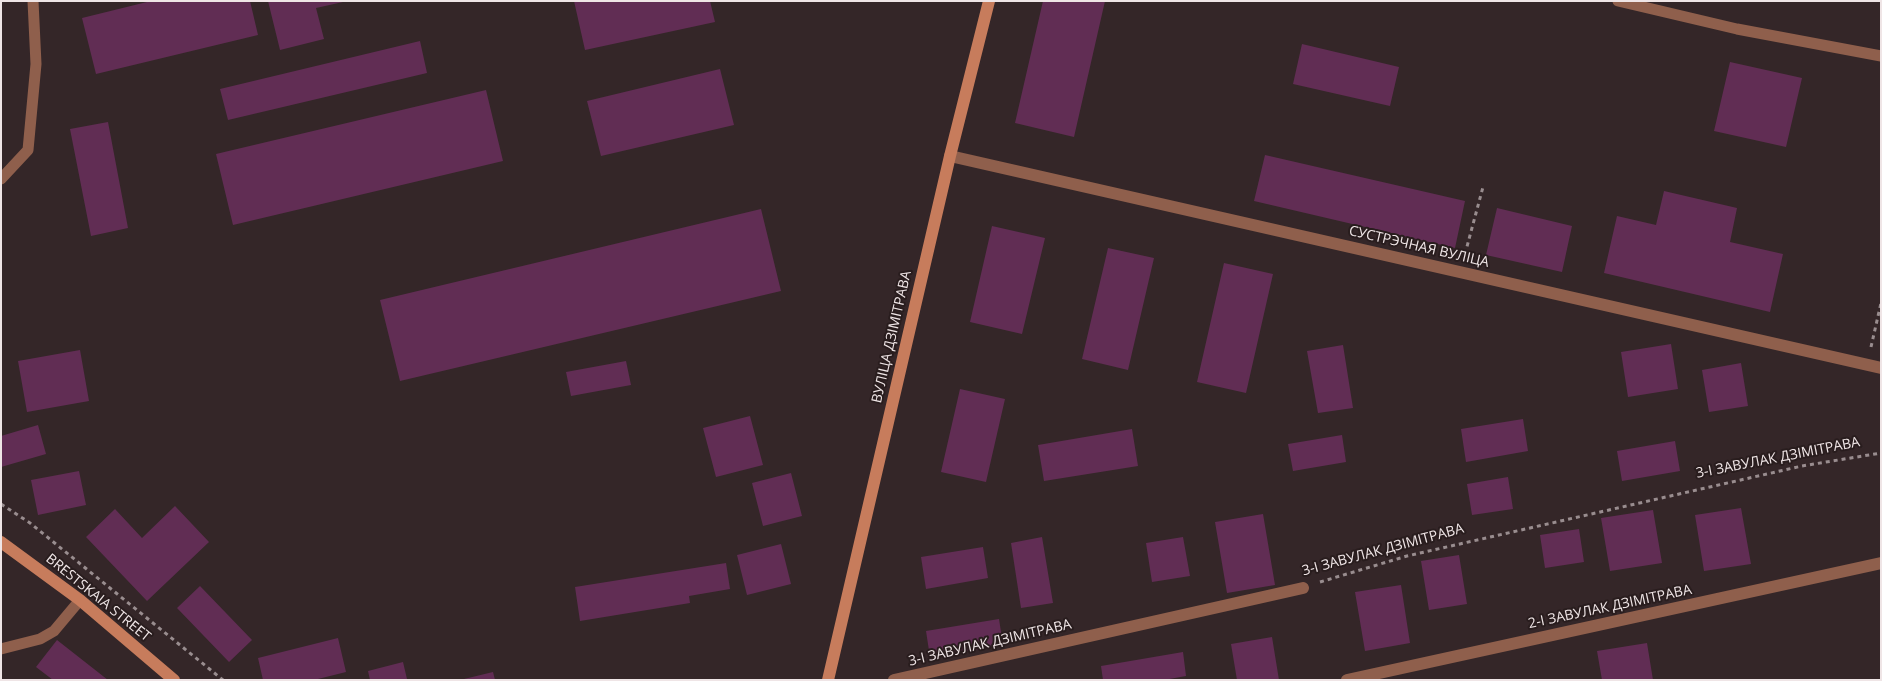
<!DOCTYPE html>
<meta charset="utf-8">
<style>
body{margin:0}
#map{position:relative;width:1882px;height:681px;overflow:hidden;background:#342628;font-family:"Open Sans",sans-serif}
canvas{display:block}
.frame{position:absolute;inset:0;border:2px solid #efe5e6;pointer-events:none}
</style>
<div id="map">
<canvas width="1882" height="681"></canvas>
<div class="frame"></div>
</div>
<script>
const ctx = document.querySelector('canvas').getContext('2d');
ctx.lineJoin = 'round';
function fill(path, color) { ctx.fillStyle = color; ctx.fill(path, 'evenodd'); }
function stroke(path, color, width, dash) { ctx.strokeStyle = color; ctx.lineWidth = width; ctx.lineCap = dash ? 'butt' : 'round'; ctx.setLineDash(dash || []); ctx.stroke(path); }
function label(font, color, halo, rows, align = 'center') {
  ctx.font = font + ' "Open Sans",sans-serif'; ctx.lineWidth = 4; ctx.setLineDash([]); ctx.textBaseline = 'middle'; ctx.strokeStyle = halo; ctx.fillStyle = color; for (const [text, x, y, turn = 0] of rows) {
    ctx.save(); ctx.translate(x, y); ctx.rotate((+turn || 0) * Math.PI / 180); ctx.textAlign = isNaN(turn) ? turn : align; if (halo) ctx.strokeText(text, 0, 0); ctx.fillText(text, 0, 0); ctx.restore();
  }
}
fill(new Path2D(`
 M151,1H250L258,35L96,74L82,18Z
 M268,1H342L343,2L316,8L324,39L280,50Z
 M574,1H710L715,22L585,50Z
 M1043,1H1105L1074,137L1015,123Z
 M420,41L427,73L228,120L220,89Z
 M1302,44L1399,67L1390,106L1293,84Z
 M1730,62L1802,78L1786,147L1714,131Z
 M720,69L734,125L601,156L587,101Z
 M486,90L503,161L233,225L216,154Z
 M108,122L128,228L91,236L70,129Z
 M1265,155L1465,201L1455,248L1254,201Z
 M1664,191L1737,208L1730,242L1783,254L1770,312L1604,273L1617,216L1656,225Z
 M1497,208L1572,226L1562,272L1486,255Z
 M761,209L781,291L400,381L380,300Z
 M992,226L1045,238L1022,334L970,322Z
 M1108,248L1154,258L1128,370L1082,359Z
 M1224,263L1273,274L1246,393L1197,382Z
 M1671,344L1678,389L1628,397L1621,352Z
 M1343,345L1353,408L1318,413L1307,351Z
 M80,350L89,401L27,412L18,361Z
 M626,361L631,385L571,396L566,372Z
 M1741,363L1748,406L1709,412L1702,370Z
 M960,389L1005,399L986,482L941,472Z
 M750,416L763,465L716,477L703,428Z
 M1523,419L1528,451L1466,462L1461,429Z
 M38,425L46,454L1,467V436Z
 M1132,429L1138,466L1044,481L1038,445Z
 M1342,435L1346,462L1293,471L1288,444Z
 M1675,441L1680,471L1622,481L1617,451Z
 M79,471L86,505L38,515L31,480Z
 M791,473L802,516L763,526L752,483Z
 M1508,477L1513,509L1472,515L1467,484Z
 M175,506L209,542L147,601L86,537L115,509L142,538Z
 M1741,508L1751,564L1704,571L1695,515Z
 M1653,510L1662,563L1610,571L1601,518Z
 M1263,514L1275,585L1227,593L1215,522Z
 M1579,529L1584,562L1545,568L1540,535Z
 M1042,537L1053,603L1021,608L1011,543Z
 M1183,537L1190,576L1152,582L1146,543Z
 M781,544L791,584L747,595L737,555Z
 M983,547L988,578L926,589L921,557Z
 M1459,555L1467,604L1429,610L1421,561Z
 M726,563L730,589L689,596L690,603L580,621L575,587Z
 M1401,585L1410,643L1365,651L1355,592Z
 M200,586L252,640L229,662L177,608Z
 M999,619L1003,645L930,657L926,631Z
 M1272,637L1279,680H1237L1231,644Z
 M338,638L346,672L314,680H263L258,658Z
 M57,640L108,680H53L36,667Z
 M1647,643L1653,680H1602L1597,651Z
 M1183,652L1186,676L1164,680H1103L1101,666Z
 M403,662L407,679L370,680L368,671Z
 M493,672L495,680H464V679Z`), '#612d54');
stroke(new Path2D(`
 M1465,254L1483,187
 M1871,347L1881,303
 M1,504L30,523L223,680
 M1320,582L1407,556L1802,466L1881,453`), '#998d8f', 3, [4, 4]);
stroke(new Path2D(`
 M1618,1L1737,29L1881,56
 M1,179L28,150L36,64L33,1
 M1,649L40,639L54,631L80,600`), '#8f5f4c', 11);
stroke(new Path2D(`
 M950,156L1881,368
 M894,680L1303,588
 M1347,680L1881,563`), '#8f5f4c', 12);
stroke(new Path2D(`
 M1,542L80,600L174,680
 M828,680L950,156L989,1`), '#c77c5c', 12);
label('14px', '#efe5e6', '#291d1e', [
 ["СУСТРЭЧНАЯ ВУЛІЦА",1419,247,13],
 ["ВУЛІЦА ДЗІМІТРАВА",892,337,-77],
 ["3-І ЗАВУЛАК ДЗІМІТРАВА",1778,458,-11],
 ["3-І ЗАВУЛАК ДЗІМІТРАВА",1383,550,-15],
 ["BRESTSKAIA STREET",98,598,39],
 ["2-І ЗАВУЛАК ДЗІМІТРАВА",1610,607,-12],
 ["3-І ЗАВУЛАК ДЗІМІТРАВА",990,643,-13]
]);
</script>
